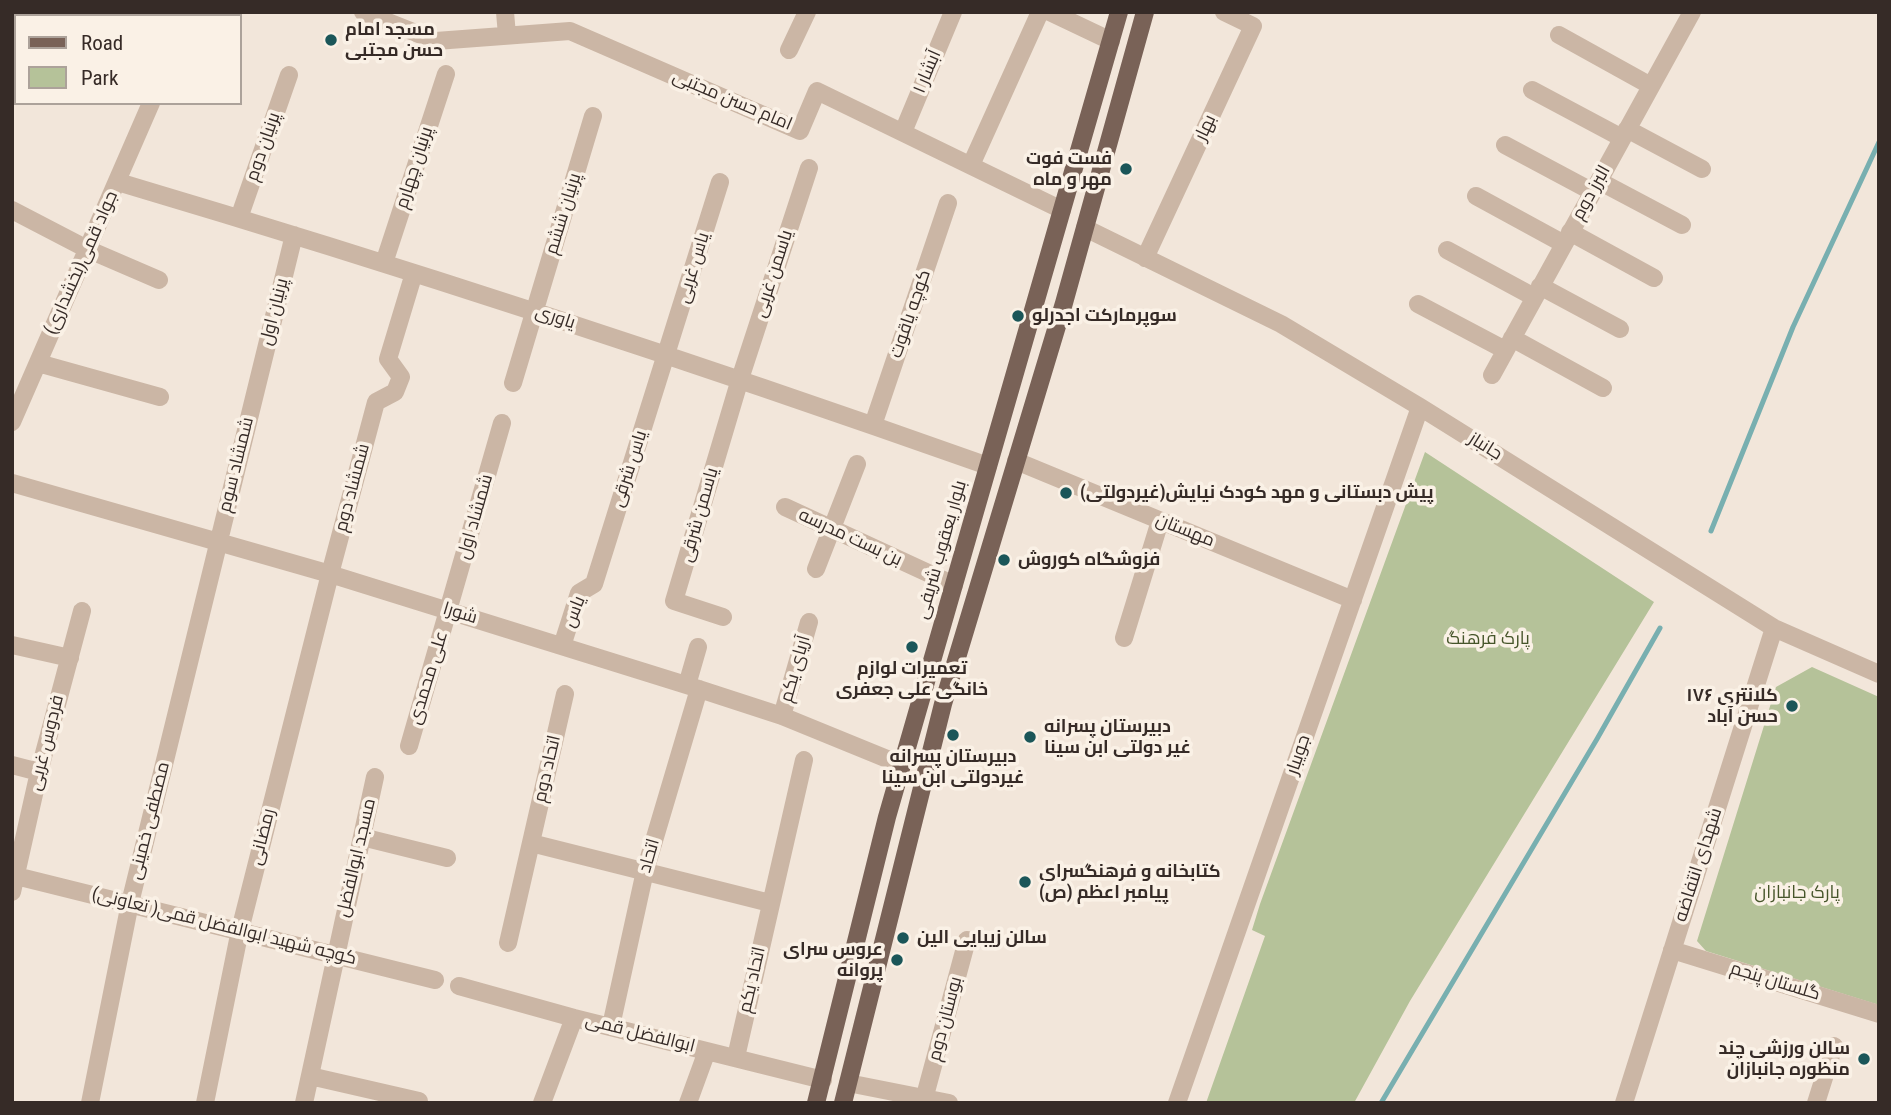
<!DOCTYPE html>
<meta charset="utf-8">
<style>
body{margin:0}
#map{position:relative;width:1891px;height:1115px;overflow:hidden;background:#f2e6da;font-family:"Roboto Condensed",sans-serif}
canvas{display:block}
.frame{position:absolute;inset:0;border:14px solid #362b27;pointer-events:none}
.legend{position:absolute;left:14px;top:14px;width:228px;height:91px;box-sizing:border-box;background:#faf1e6;border:2px solid #aca29a;margin:0;padding:9px 12px;list-style:none;font-size:21px;color:#362b27}
.legend li{display:flex;align-items:center;gap:14px;height:35px}
.legend b{width:35px;border:2px solid #aca29a}
</style>
<div id="map">
<canvas width="1891" height="1115"></canvas>
<div class="frame"></div>
<ul class="legend">
<li><b style="height:9px;background:#796257"></b>Road</li>
<li><b style="height:19px;background:#b5c299"></b>Park</li>
</ul>
</div>
<script>
const ctx = document.querySelector('canvas').getContext('2d');
ctx.lineJoin = 'round';
function fill(path, color) { ctx.fillStyle = color; ctx.fill(path, 'evenodd'); }
function stroke(path, color, width, dash) { ctx.strokeStyle = color; ctx.lineWidth = width; ctx.lineCap = dash ? 'butt' : 'round'; ctx.setLineDash(dash || []); ctx.stroke(path); }
function label(font, color, halo, rows, align = 'center') {
  ctx.font = font + ' "Roboto Condensed",Cairo,sans-serif'; ctx.lineWidth = 7; ctx.setLineDash([]); ctx.textBaseline = 'middle'; ctx.strokeStyle = halo; ctx.fillStyle = color; for (const [text, x, y, turn = 0] of rows) {
    ctx.save(); ctx.translate(x, y); ctx.rotate((+turn || 0) * Math.PI / 180); ctx.textAlign = isNaN(turn) ? turn : align; if (halo) ctx.strokeText(text, 0, 0); ctx.fillText(text, 0, 0); ctx.restore();
  }
}
fill(new Path2D(`
 M1425,452L1654,602L1410,1001L1354,1103H1206L1265,936L1252,930L1260,904Z
 M1812,667L1879,697V1005L1706,951L1697,941L1776,687Z`), '#b5c299');
stroke(new Path2D(`
 M1711,531L1793,327L1879,142
 M1381,1103L1597,739L1660,628`), '#78afb0', 5);
stroke(new Path2D(`
 M70,12L79,16
 M363,12L436,41L570,31L800,131L817,91L1062,210
 M505,12L507,35
 M1050,12L1111,41
 M186,16L187,12
 M1559,35L1651,86
 M12,43L16,44
 M789,50L807,12
 M1532,90L1622,138
 M1627,129L1702,169
 M903,132L953,12
 M1505,145L1593,192
 M971,165L1040,12
 M1599,181L1682,225
 M118,182C411,269 700,364 988,466
 M1476,196L1564,244
 M12,210L87,249L159,280
 M239,218L289,75
 M1085,228L1281,324L1420,407L1774,628L1879,674
 M1570,232L1654,278
 M1447,250L1534,297
 M1145,258L1253,26L1224,12
 M384,263L446,74
 M1540,286L1620,329
 M1418,304L1505,350
 M1512,338L1603,388
 M38,363L160,397
 M1492,375L1692,12
 M513,383L593,116
 M12,422L151,103
 M873,425L948,203
 M1016,461L1353,600
 M12,483L330,574L699,689L782,716L902,765
 M785,507L954,585
 M816,569L857,464
 M723,617L674,601L740,379L809,168
 M1124,638L1160,521
 M12,645L70,658
 M562,646L579,593L594,584L720,182
 M687,685L698,647
 M782,716L809,622
 M409,746L502,423
 M12,765L39,772
 M362,837L447,858
 M531,843L770,903
 M12,875L435,980
 M12,892L39,772L82,611
 M508,943L565,694
 M1672,950L1879,1014
 M459,986L574,1018L823,1080
 M611,1026L645,871L699,689
 M736,1057L804,760
 M310,1076L419,1101V1103
 M848,1083L949,1103
 M90,1103L130,903L294,235
 M205,1103L240,930L330,574L376,402L395,392L401,377L388,359L414,273
 M304,1103L375,777
 M542,1103L574,1018
 M688,1103L707,1051
 M923,1103L967,940
 M1177,1103L1420,407
 M1624,1103L1774,628
 M1816,1103L1834,1046`), '#cbb6a5', 18);
stroke(new Path2D(`
 M816,1103L887,817L1119,12
 M843,1103L943,704L1064,303L1145,12`), '#796257', 18);
for (const [x, y, r, color] of [
 [331,40,7,"#1b5659"],
 [1126,169,7,"#1b5659"],
 [1018,316,7,"#1b5659"],
 [1066,493,7,"#1b5659"],
 [1004,560,7,"#1b5659"],
 [912,647,7,"#1b5659"],
 [1792,706,7,"#1b5659"],
 [953,735,7,"#1b5659"],
 [1030,737,7,"#1b5659"],
 [1025,882,7,"#1b5659"],
 [903,938,7,"#1b5659"],
 [897,960,7,"#1b5659"],
 [1864,1059,7,"#1b5659"]
]) { const dot = new Path2D(); dot.arc(x, y, r, 0, 2 * Math.PI); ctx.fillStyle = color; ctx.fill(dot); stroke(dot, '#faf1e6', 2.5); }
label('bold 18px', '#362b27', '#faf1e6', [
 ["مسجد امام",345,30],
 ["حسن مجتبی",345,51],
 ["فست فوت",1112,159,"right"],
 ["مهر و ماه",1112,180,"right"],
 ["سوپرمارکت اجدرلو",1032,316],
 ["پیش دبستانی و مهد کودک نیایش(غیردولتی)",1080,493],
 ["فزوشگاه کوروش",1018,560],
 ["تعمیرات لوازم",912,669,"center"],
 ["خانگی علی جعفری",912,690,"center"],
 ["کلانتری ۱۷۶",1778,696,"right"],
 ["حسن آباد",1778,717,"right"],
 ["دبیرستان پسرانه",1044,727],
 ["غیر دولتی ابن سینا",1044,748],
 ["دبیرستان پسرانه",953,757,"center"],
 ["غیردولتی ابن سینا",953,778,"center"],
 ["کتابخانه و فرهنگسرای",1039,872],
 ["پیامبر اعظم (ص)",1039,893],
 ["سالن زیبایی الین",917,938],
 ["عروس سرای",883,950,"right"],
 ["پروانه",883,971,"right"],
 ["سالن ورزشی چند",1850,1049,"right"],
 ["منظوره جانبازان",1850,1070,"right"]
], 'left');
label('18px', '#362b27', '#faf1e6', [
 ["آبشار ۱",928,72,-67],
 ["امام حسن مجتبی",732,101,23],
 ["بهار",1206,128,-65],
 ["پرنیان دوم",264,147,-71],
 ["پرنیان چهارم",415,168,-72],
 ["البرز دوم",1592,193,-61],
 ["پرنیان ششم",564,214,-73],
 ["جواد قمی(بخشداری)",82,263,-66],
 ["یاس غربی",694,268,-73],
 ["یاسمن غربی",774,274,-72],
 ["پرنیان اول",275,312,-76],
 ["کوچه یاقوت",911,314,-71],
 ["یاوری",555,318,18],
 ["جانباز",1485,447,32],
 ["شمشاد سوم",237,465,-76],
 ["یاس شرقی",630,469,-72],
 ["شمشاد دوم",353,488,-75],
 ["یاسمن شرقی",700,515,-74],
 ["شمشاد اول",476,517,-74],
 ["مهستان",1185,531,22],
 ["بن بست مدرسه",850,538,25],
 ["بلوار یعقوب شریفی",942,550,-74],
 ["یاس",575,612,-68],
 ["شورا",460,614,17],
 ["آریای یکم",796,669,-74],
 ["علی محمدی",429,678,-73],
 ["فردوس غربی",47,743,-76],
 ["جویبار",1299,755,-71],
 ["اتحاد دوم",548,769,-77],
 ["مصطفی خمینی",150,821,-76],
 ["رمضانی",263,837,-76],
 ["اتحاد",650,856,-74],
 ["مسجد ابوالفضل",357,858,-77],
 ["شهدای انتفاضه",1699,865,-72],
 ["کوچه شهید ابوالفضل قمی( تعاونی)",224,927,14],
 ["اتحاد یکم",753,980,-77],
 ["گلستان پنجم",1775,982,17],
 ["بوستان دوم",946,1019,-75],
 ["ابوالفضل قمی",640,1034,14]
]);
label('18px', '#46552a', '#faf1e6', [
 ["پارک فرهنگ",1488,639],
 ["پارک جانبازان",1797,893]
]);
</script>
